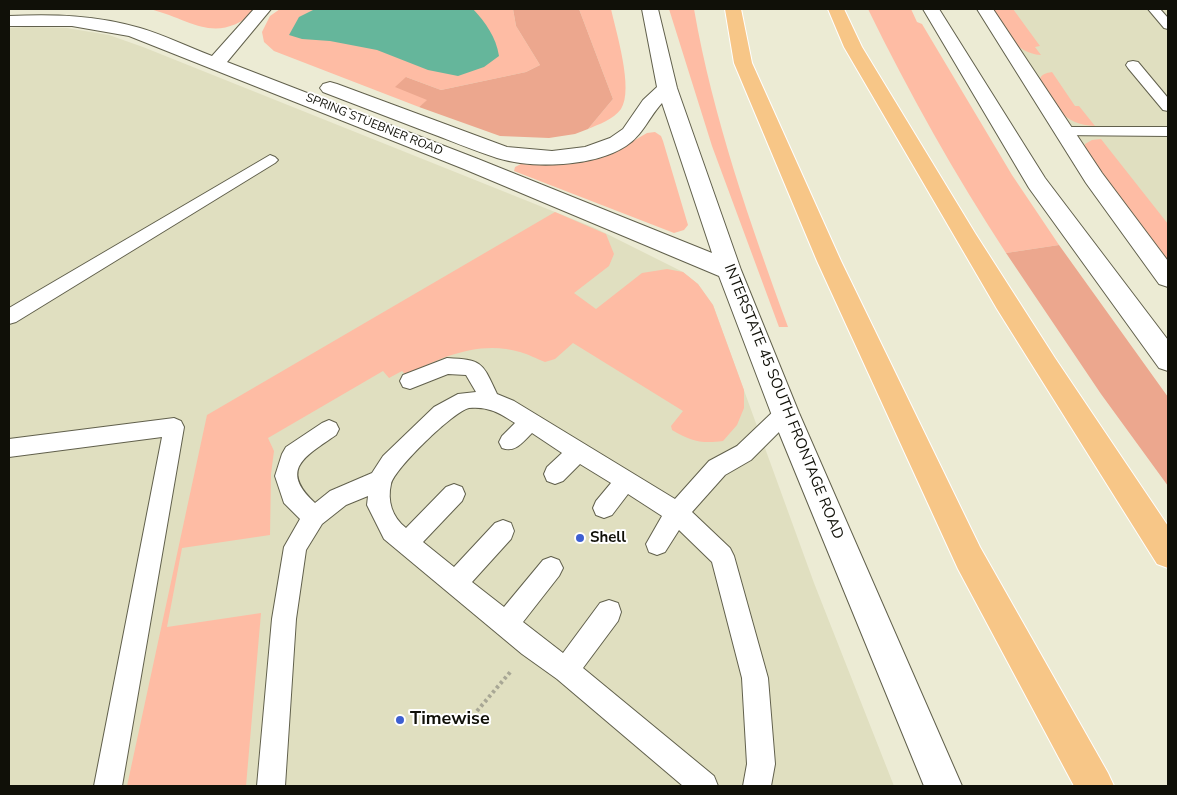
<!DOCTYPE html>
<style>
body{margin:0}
#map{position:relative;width:1177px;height:795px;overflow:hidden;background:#ecebd4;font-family:"Nunito Sans",sans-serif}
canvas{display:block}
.frame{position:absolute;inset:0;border:10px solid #101008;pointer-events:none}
</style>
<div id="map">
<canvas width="1177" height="795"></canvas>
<div class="frame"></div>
</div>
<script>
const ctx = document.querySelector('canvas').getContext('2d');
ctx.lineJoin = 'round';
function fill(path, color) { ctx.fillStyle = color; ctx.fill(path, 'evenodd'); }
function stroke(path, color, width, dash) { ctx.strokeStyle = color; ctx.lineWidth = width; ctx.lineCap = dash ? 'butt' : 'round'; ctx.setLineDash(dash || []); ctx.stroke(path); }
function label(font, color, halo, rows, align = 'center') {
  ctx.font = font + ' "Nunito Sans",sans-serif'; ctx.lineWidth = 4; ctx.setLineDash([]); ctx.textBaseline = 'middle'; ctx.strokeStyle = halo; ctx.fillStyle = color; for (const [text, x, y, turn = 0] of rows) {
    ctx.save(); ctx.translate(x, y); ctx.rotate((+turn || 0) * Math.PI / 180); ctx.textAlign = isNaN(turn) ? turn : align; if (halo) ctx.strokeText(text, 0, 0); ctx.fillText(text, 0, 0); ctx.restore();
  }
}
fill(new Path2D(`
 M993,9H1168V266L1125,208Z
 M25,27L67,28L109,35L143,47L595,228L683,272L698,284L713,305L814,583L894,786H9V28Z`), '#e0dfc0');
fill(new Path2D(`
 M150,9H258C216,46 195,21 150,9Z
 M280,9H513L516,26L540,65L526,72L441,90L406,77L428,100L419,107L274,51L264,42L262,32L270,16Z
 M579,9H611C616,32 634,89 621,109C613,120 599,124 588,129L613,99Z
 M669,9H694C713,118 750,223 788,327H779L712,146Z
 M868,9H911L917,22L922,24L1012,175L1059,245L1006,253C955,175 909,93 868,9Z
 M993,9H1013L1040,46L1035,47L1041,55C1013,53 1007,30 993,9Z
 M1052,72L1075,106H1079L1095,126C1063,125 1055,105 1039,81C1041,74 1046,73 1052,72Z
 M655,132L661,136L663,141L688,225L684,230L674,233L514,171L515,167L521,164L540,165L587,160L621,148L647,133Z
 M1101,139L1168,224V266L1125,208L1085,150V144L1092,140Z
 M555,212L606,234L614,254L609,266L574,293L596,309L642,273L667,269L683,272L698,284L713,305L744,390V408L737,425L723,441C701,444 691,441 672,430L671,426L683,411L573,343L555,359L545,362C537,359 528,354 520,352C480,340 441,357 406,375L402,371L389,378L383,371L268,438L274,451L271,474L270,535L182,548L167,627L261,613L246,786H127L207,415Z`), '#febca4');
fill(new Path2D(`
 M513,9H579L613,99L588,129L575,134L549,138L500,136L419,107L427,100L395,87L406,77L441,90L526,72L540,65L516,26Z
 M1059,245L1168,397V486L1101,394L1006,253Z`), '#eca78e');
fill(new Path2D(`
 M315,9H473C486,23 496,37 499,56L484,67L458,76L428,70L377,50L330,41L302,39L289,35L299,17Z`), '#65b69b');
const service = new Path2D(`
 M1148,9H1160L1168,18V29L1164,28Z
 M1133,61L1138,62L1168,98V111L1163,110L1128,68L1126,65L1128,62Z
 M1063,127H1168V136L1058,135L1056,132L1058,129Z
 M270,155L275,157L278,160L275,163L16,322L9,324V308Z
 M447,358C483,360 482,362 497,394L514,401L675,499L709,461L737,446L778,407L785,404L792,407L795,413L792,419L751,460L725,475L692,512L730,548L734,556L768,678L775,764L771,786H743L747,764L742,678L712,562L679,530L665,552L657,555L649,552L646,544L662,516L628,494L612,515L604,518L596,515L593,508L596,501L611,483L580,464L563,481L555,484L547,481L544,474L547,467L562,453L532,433C522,443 515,453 502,448L499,442L502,436L515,423C500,413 488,406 469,408C454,411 394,469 391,484C387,501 392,517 406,528L446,487L454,484L462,487L465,494L462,501L423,542L454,567L495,523L503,520L511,523L514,531L511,539L472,582L504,607L543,560L551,557L559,560L563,568L559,576L523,622L563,653L600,603L609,600L618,603L621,612L618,621L583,668L714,776L718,786H683L557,679L522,654L384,539L367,505L368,496L346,505L322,524L306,550L296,619L285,786H257L272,619L284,547L300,519L284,503L275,476L282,454L286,447L322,423L329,420L336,423L339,429L336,435C306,456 278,469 315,503L330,491L372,473L383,456L434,407L458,394L476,392L466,375L448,374L410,389L403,387L400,381L403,375Z
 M174,418L181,421L184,427L122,786H94L162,437L9,457V439Z`);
const secondary = new Path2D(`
 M254,9H271L227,62L478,159L712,253L662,103C649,117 643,135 626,146C594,167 533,169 497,158C472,150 447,139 422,130C389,117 356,105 323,92L320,88L323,84L330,82L337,84L507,147L552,151L585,147L610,138L623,129L643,100L657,87L642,9H658L677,88L741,270L799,413L962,786H924L771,413L719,276L464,169L129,36L72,26H9V16C53,14 97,15 140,28C164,35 188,47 212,56Z
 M923,9H939L1045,178L1168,340V371L1159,368L1029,188Z
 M977,9H993L1102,173L1168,261V287L1159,284L1086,183Z`);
const motorway = new Path2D(`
 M725,9H741L752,63L841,261L980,547L1108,773L1114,786H1074L958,569L817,261L734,63Z
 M828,9H844L862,47L975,233L1055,358L1168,526V568L1157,564L997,309L844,47Z`);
stroke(service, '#61604c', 2);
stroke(secondary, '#61604c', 2);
stroke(motorway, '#fff', 2);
stroke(new Path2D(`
 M477,711L512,670`), '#a8a795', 4, [3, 3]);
fill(service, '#fff');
fill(secondary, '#fff');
fill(motorway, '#f7c687');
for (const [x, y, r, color] of [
 [580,538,5,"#3d5fd1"],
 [400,720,5,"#3d5fd1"]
]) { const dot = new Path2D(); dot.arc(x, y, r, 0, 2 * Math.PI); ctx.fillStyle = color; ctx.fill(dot); stroke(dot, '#fff', 2); }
label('12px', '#101008', '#fff', [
 ["SPRING STUEBNER ROAD",374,125,22]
]);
label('15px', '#101008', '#fff', [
 ["INTERSTATE 45 SOUTH FRONTAGE ROAD",783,402,68]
]);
label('bold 15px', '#101008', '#fff', [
 ["Shell",590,538]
], 'left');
label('bold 18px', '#101008', '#fff', [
 ["Timewise",410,720]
], 'left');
</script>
